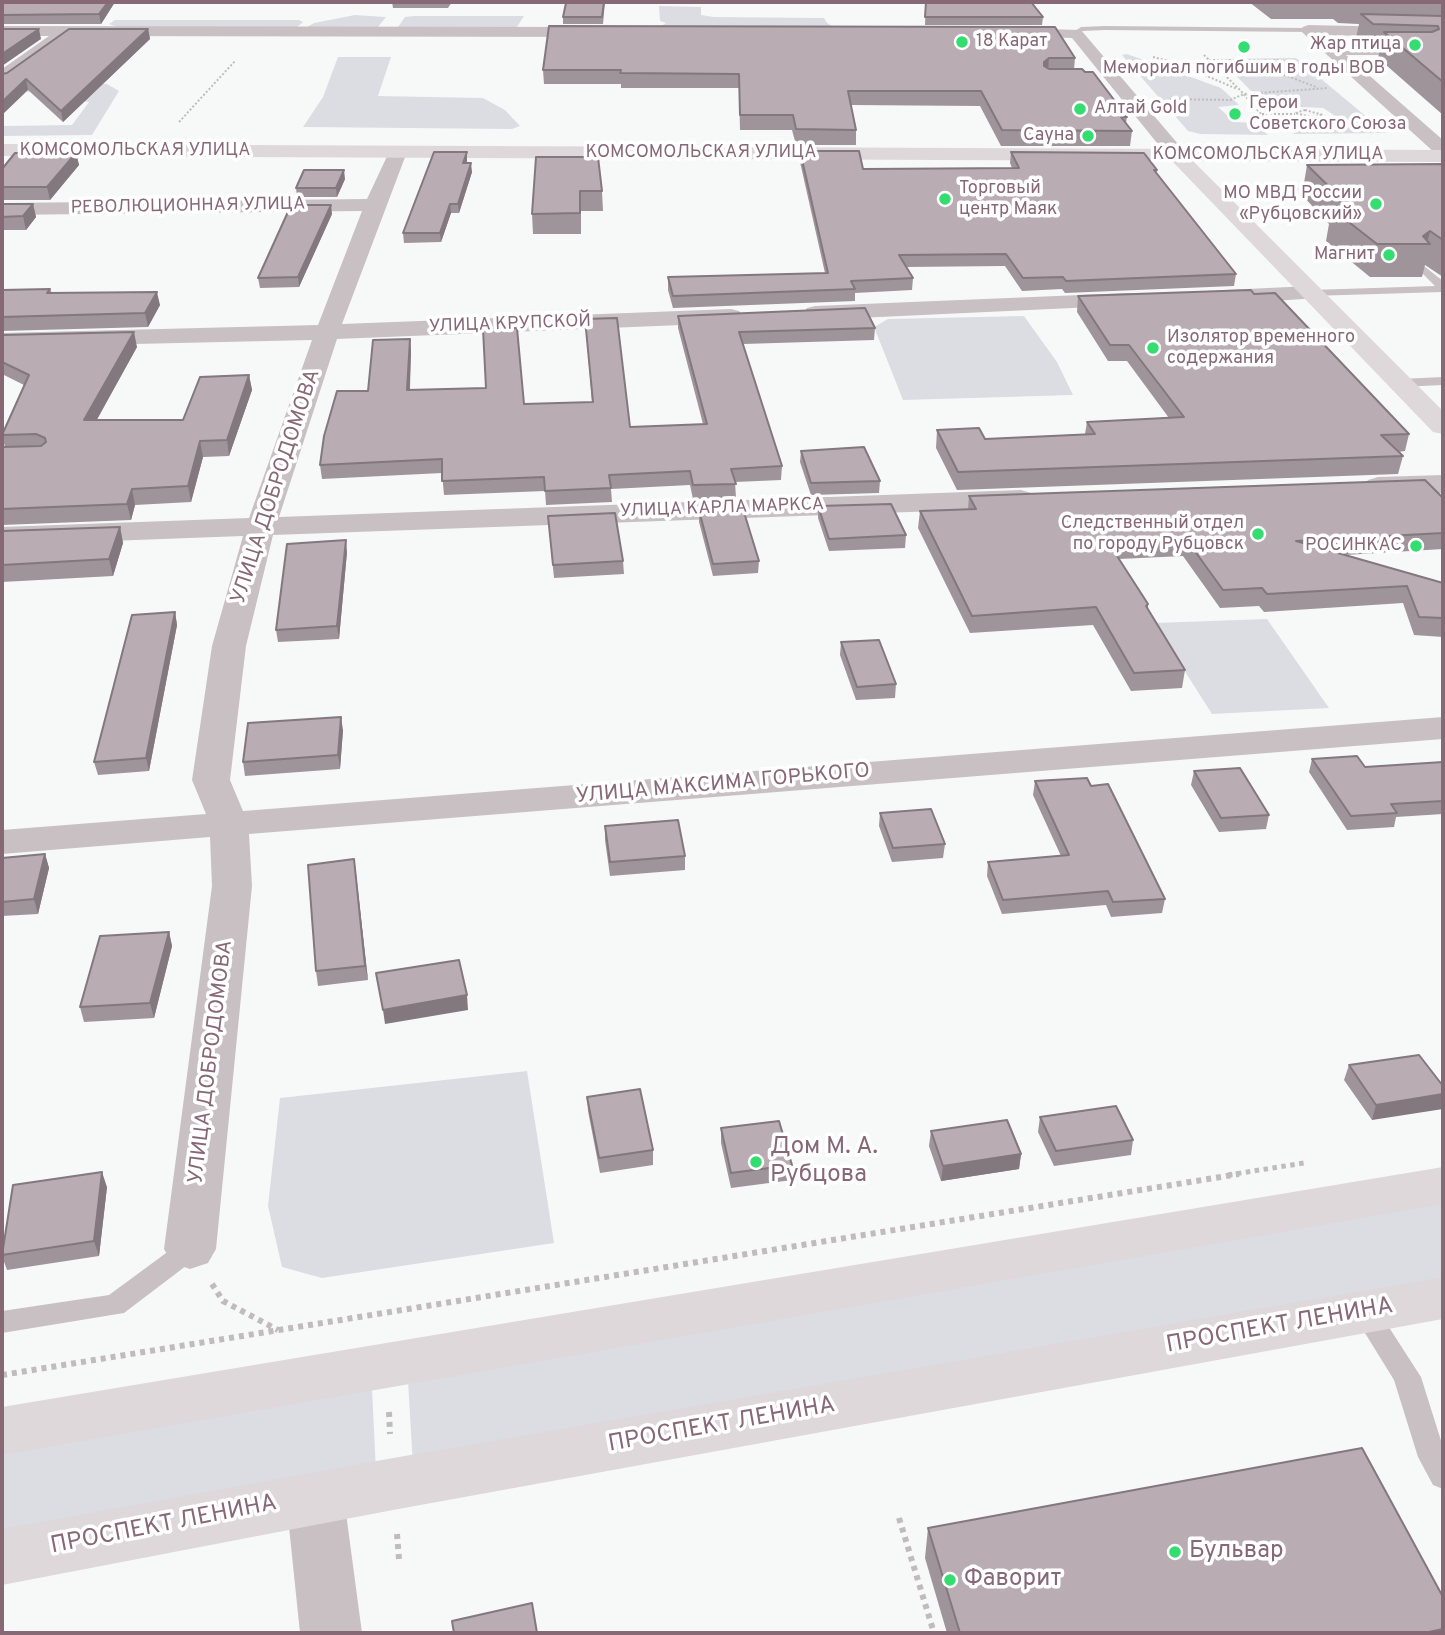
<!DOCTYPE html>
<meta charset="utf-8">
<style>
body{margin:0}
#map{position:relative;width:1445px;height:1635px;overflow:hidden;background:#f7f9f9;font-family:Overpass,sans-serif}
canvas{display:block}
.frame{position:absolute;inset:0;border:4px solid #876976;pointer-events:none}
</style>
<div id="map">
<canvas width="1445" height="1635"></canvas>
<div class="frame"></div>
</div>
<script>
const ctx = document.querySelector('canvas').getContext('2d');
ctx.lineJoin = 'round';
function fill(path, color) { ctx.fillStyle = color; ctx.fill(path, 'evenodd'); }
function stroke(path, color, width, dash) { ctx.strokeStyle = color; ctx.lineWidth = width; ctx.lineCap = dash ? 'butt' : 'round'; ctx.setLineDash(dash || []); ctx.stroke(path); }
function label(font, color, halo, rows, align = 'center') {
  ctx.font = font + ' Overpass,sans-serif'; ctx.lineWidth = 7; ctx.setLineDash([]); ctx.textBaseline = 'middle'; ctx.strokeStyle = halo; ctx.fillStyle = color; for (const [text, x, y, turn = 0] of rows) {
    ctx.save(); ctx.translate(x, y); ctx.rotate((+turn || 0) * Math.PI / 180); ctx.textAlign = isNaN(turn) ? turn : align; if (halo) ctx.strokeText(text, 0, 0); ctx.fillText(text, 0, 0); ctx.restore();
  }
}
fill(new Path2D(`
 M659,6L701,7V15L714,17L824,18L827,23L836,28H658L666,23L660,21Z
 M355,15L386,17L378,27H307L314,23Z
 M414,16H524L517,27H398L405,17Z
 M115,20H299L303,22L297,27L120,28L109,24Z
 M1127,54L1221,88L1239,105L1218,107L1235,122L1255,123L1268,135L1200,134L1188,131L1122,55Z
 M338,57H391L378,96L483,98L505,110L520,126L512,129L303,127L323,97Z
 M1296,58L1386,133L1292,134L1322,120L1333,119L1334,115L1323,108L1300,107L1251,91L1220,59Z
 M66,81L107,84L119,91L92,135L2,136V126L72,125L89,102L57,99L55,93L9,91Z
 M1024,316L1057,362L1073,395L903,400L874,327L888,319Z
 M1267,619L1329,708L1212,714L1154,623Z
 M527,1071L554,1243L322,1278L282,1267L268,1206L280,1098Z
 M1443,1200V1282L413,1466L408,1381Z
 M372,1388L376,1471L2,1540V1454Z`), '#dbdde3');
stroke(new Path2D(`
 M1204,55L1241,91L1272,127
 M1153,57L1177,63
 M1209,60H1282
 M1211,63H1177L1237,89
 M1217,66L1269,69L1316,87
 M1247,95L1300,110
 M1170,99L1230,100L1244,94L1328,88
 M1305,110L1323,115L1312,117L1295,113Z
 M1262,114H1295
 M179,122L235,61`), '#c1bbbd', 2, [2, 2]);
stroke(new Path2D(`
 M1257,193L1263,190L1307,189`), '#c1bbbd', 2.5, [2, 2]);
stroke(new Path2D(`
 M1228,1175L1304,1163`), '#c1bbbd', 5, [4.5, 4.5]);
stroke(new Path2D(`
 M212,1284L223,1301L278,1330
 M2,1375L1239,1174
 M389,1412L390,1434
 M899,1518L934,1633
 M397,1534L399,1559`), '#c1bbbd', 6, [5, 5]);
fill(new Path2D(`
 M1105,26L1308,28L1312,30L1308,32L1105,30L1083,31L1076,35L1072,33L1081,27Z
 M1331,51H1403L1407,53L1403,55H1334Z
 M1424,266L1443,281V292L1311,296L1305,293L1311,290L1435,286L1418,269Z
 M1443,377V385L1400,387L1394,383L1400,379Z
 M190,1239L199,1242L203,1249L199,1256L124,1313L2,1333V1311L109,1295L181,1242Z
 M1365,1301L1374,1304L1421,1377L1443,1447V1489L1433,1485L1418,1457L1394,1380L1352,1312L1356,1304Z`), '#c9c0c4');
fill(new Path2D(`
 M1308,25L1443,28V38L1323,35L1443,140V156L1436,154L1303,33L1300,30L1303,27Z
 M2,26L599,27L607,32L599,37L70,36L8,81L2,82V69L49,36H2Z
 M1006,28L1081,30L1184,151L1187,155L1184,159H1170L1072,38L1001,36L998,33L1001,30Z
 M398,146L407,152L342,324L731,309L739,311L743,316L739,321L731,323L337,339L279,517L1021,490L1031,493L1036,499L1031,505L1021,508L273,535L246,646L230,780L243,811L1443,717V739L249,834L252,886L216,1249L208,1263L190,1269L172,1263L164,1249L212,886L210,837L2,854V830L206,814L192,780L212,646L243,536L2,545V527L249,518L312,340L2,347V333L318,325L362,211L2,215V203L367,199L389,152Z
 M1311,286L1319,288L1323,293L1319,298L1225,304L1217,302L1213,297L1217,292L1225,290Z
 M1129,293L1137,295L1141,300L1137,305L815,320L807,318L803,313L807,308L815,306Z
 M1443,475V493L1378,495L1368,492L1364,486L1368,480L1378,477Z
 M315,1472L336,1480L344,1498L362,1633H300L286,1498L294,1480Z`), '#c9c0c4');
fill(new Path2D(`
 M2,144L1443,150V162L1193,161L1443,411V434L1433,432L1172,161L2,156Z
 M1443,1167V1204L2,1455V1407Z
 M1443,1277V1319L393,1510L2,1585V1529L393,1458Z`), '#dfd8db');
fill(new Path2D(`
 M2,2H115L101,24H2Z
 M392,2H452L448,8H393Z
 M605,2L603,24H563V17Z
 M926,2H1106L1105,4H1033L1043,17L1042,25H925Z
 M1249,2H1443V115L1378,58L1380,49L1368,48L1356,38L1359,24L1338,23L1333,19H1271Z
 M549,26L1075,58L1074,69L1085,72L1127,117L1126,123L1132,131L1130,146H1001L980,106L851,105L856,130V145H796L792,130H740L739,88H621V84H544L543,70Z
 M148,29L150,39L63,122L28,90L7,73Z
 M800,151L863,169L1012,168L1010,163L1011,152L1157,170V174L1236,274L1234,286L1065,293L1062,289L1022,291L1005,266L906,267L913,278L912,290L855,293V301L673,308L668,290V277L825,273L800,162Z
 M467,152V163L472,172L459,213H451L441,242L404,243L403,233Z
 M76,153L79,165L50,200H2V169Z
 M536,157L602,191L603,211H581V234H533L532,214Z
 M1443,164V277L1425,265L1422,277H1370L1326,241L1329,224L1302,195L1307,165Z
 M345,179L337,197H297L296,188Z
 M2,204H33L36,217L26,230H2Z
 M332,214L299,287L260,288L258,278Z
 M50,289L52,293L160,305L148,327L2,331V290Z
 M1254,294L1409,434L1405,451L1398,452L1403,456L1398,474L957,490L936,448L937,430L985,439L1085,434L1087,422L1169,418L1127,361H1108L1077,312L1078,296Z
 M678,316L875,328L874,340L743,344L782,466L781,480L735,482L736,498L693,499L690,485L611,489L612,502L546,505L545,491L444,495L442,473L322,479L320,465L368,391L410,339L411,351L410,390L524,404L592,402L585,319L630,427L703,424L678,328Z
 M2,335L137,347L96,420H183L249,375L252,390L229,456L203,457L191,502L135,505L131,520L2,525V447H5L2,435L24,385L2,374Z
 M801,451L880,481L879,493L811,495L800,462Z
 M969,496L1443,498V549L1345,555L1443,583V637L1414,635L1403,603L1264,612L1259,606L1220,608L1183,556L1119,559L1148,604V609L1185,670L1182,688L1131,691L1093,625L970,633L918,528L920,511L968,509Z
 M818,506L906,535L905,548L829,551L818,518Z
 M699,510L759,561L758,573L713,576L699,522Z
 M120,527L123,543L113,576L2,582V531Z
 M549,528L623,561L624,574L554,578Z
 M347,552L339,639L278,642L276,630Z
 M175,612L177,625L149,771L98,775L94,762Z
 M841,642L896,684L895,698L856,700L840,655Z
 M343,730L340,769L245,776L243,762Z
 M1312,759L1365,767L1443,762V814L1396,817L1394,827L1347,830L1309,772Z
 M1194,771L1269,815L1266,829L1219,832L1191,785Z
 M1035,781L1091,786L1165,899L1162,913L1111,917L1106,905L1002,914L987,876L988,862L1061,856L1033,795Z
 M880,813L945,844L943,858L892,862L879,826Z
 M605,826L685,856V870L610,876L605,840Z
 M45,854L49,868L38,914L2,916V858Z
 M354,859L368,980L318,986L316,971Z
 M169,932L172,946L154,1018L84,1022L80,1007Z
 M1419,1055L1372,1120L1344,1080L1349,1065Z
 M587,1097L653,1150V1165L600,1173L588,1111Z
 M1040,1117L1133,1140L1131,1155L1054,1166L1038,1132Z
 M721,1128L792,1165V1180L731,1188L721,1143Z
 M931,1131L1021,1154L1019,1169L941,1181L929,1146Z
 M107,1187L99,1256L7,1270L2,1256V1252Z
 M928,1528L1443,1633H947L925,1558Z`), '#9f9499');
fill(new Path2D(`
 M108,2H115L101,24L99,14Z
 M39,29L41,39L2,66V54Z
 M148,29L150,39L63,122L61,111Z
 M1049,58L1048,72L1042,76L1044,62Z
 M26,79L28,90L2,115V102Z
 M467,152V161L464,172L463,163Z
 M76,153L79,165L50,200L47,187Z
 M471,163L472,172L459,213L458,204Z
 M344,170L345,179L337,197L336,188Z
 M33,204L36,217L26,230L23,216Z
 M450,204L451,213L441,242L440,233Z
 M331,205L332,214L299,287L298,277Z
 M1430,231L1427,244L1423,236Z
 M157,292L160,305L148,327L145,313Z
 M134,332L137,347L88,436L84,420Z
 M410,339L411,351L409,403L407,390Z
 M249,375L252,390L229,456L227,440Z
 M200,441L203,457L191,502L188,486Z
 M132,489L135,505L131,520L127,504Z
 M120,527L123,543L113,576L109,559Z
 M346,540L347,552L339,639L337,626Z
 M175,612L177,625L149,771L146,758Z
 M341,717L343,730L340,769L338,755Z
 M45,854L49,868L38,914L34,899Z
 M354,859L356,873L368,980L365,966Z
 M169,932L172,946L154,1018L150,1003Z
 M467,995L468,1010L385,1024L383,1010Z
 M1443,1094V1109L1372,1120L1376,1105Z
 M1021,1154L1019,1169L941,1181L943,1166Z
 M102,1172L107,1187L99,1256L94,1241Z
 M1443,1629V1633H1424Z`), '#82787d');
const building = new Path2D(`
 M2,2H108L99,14L2,15Z
 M568,2H604L602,17H563L566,3Z
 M926,2H1031L1043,17H925Z
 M1361,14L1443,16V82L1384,32H1432L1439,29L1438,26L1373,24Z
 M549,26L1055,27L1075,58H1049L1044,62V66L1049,69H1082L1085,72H1093L1127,117H1121L1132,131L1002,130L981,91H848L856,130L796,129L793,115H740L739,74L620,73L621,70H543Z
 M2,29H39L2,54Z
 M69,29H148L61,111L26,79L2,102V74L7,73Z
 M800,151H859L863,169L1019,168L1011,152L1144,153L1157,170H1154L1236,274L1066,281L1063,277L1023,278L1006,254L899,255L913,278L851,281L855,289L673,296L668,277L828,273Z
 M434,152H467L463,163H471L458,204H450L440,233H403Z
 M15,153H76L47,187H2V169Z
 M536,157H598L602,191H580V213L532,214Z
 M1443,164V240L1430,231L1423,236L1430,244H1377L1332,209L1351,208L1307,165Z
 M304,170H344L336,188H296Z
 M2,204H33L23,216L2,217Z
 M289,205H331L298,277L258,278L287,214Z
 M50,289L47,293L157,292L145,313L2,317V290Z
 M1251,290L1254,294L1275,293L1409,434L1381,435L1403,456L958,472L937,430L979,428L985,439L1095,434L1087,422L1184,417L1129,345H1110L1078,296Z
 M865,308L875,328L739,332L782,466L731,469L736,484L693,485L690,471L609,475L611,488L545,491L544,477L442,481V459L320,465L324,436L337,391H368L373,340L410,339L407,390L486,388L483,329L517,328L524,404L593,402L585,319L617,318L630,427L707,424L678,316Z
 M134,332L84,420H183L200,377L249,375L227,440L200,441L188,486L132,489L127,504L2,509V447L41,446L46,442L45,438L36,434L2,435L29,375L2,362V335Z
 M864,447L880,481L811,483L801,451Z
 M1425,480L1443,498V533L1296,541L1443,583V618L1419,617L1407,586L1267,594L1262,588L1223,590L1186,539L1108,542L1148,604L1146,606L1185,670L1134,673L1096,607L972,616L920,511L976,509L969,496Z
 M891,504L906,535L829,539L818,506Z
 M743,509L759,561L713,564L699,510Z
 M615,513L623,561L553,565L548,516Z
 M120,527L109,559L2,565V531Z
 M346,540L337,626L276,630L287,544Z
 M175,612L146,758L94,762L132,615Z
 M879,640L896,684L857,687L841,642Z
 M341,717L338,755L243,762L248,723Z
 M1357,756L1365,767L1443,762V801L1391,804L1397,813L1351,816L1312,759Z
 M1240,768L1269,815L1221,818L1194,771Z
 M1087,778L1091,786L1108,784L1165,899L1113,902L1108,891L1003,900L988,862L1069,855L1035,781Z
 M931,809L945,844L893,848L880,813Z
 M678,820L685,856L610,862L605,826Z
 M45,854L34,899L2,902V858Z
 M354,859L365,966L316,971L308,865Z
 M169,932L150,1003L80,1007L100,936Z
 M459,960L467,995L383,1010L376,973Z
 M1419,1055L1443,1086V1094L1376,1105L1349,1065Z
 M640,1089L653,1150L599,1158L587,1097Z
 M1116,1106L1133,1140L1056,1151L1040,1117Z
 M1007,1120L1021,1154L943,1166L931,1131Z
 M779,1121L792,1165L731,1173L721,1128Z
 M102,1172L94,1241L2,1255L13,1185Z
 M1362,1448L1443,1597V1629L1424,1633H960L928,1528Z
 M532,1603L537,1633H454L452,1621Z`);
fill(building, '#b9acb2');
stroke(building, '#82787d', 2);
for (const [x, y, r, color] of [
 [962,42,7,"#33dd6f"],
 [1415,45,7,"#33dd6f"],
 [1244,47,7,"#33dd6f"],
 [1080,109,7,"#33dd6f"],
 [1235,114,7,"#33dd6f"],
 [1088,136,7,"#33dd6f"],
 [945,199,7,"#33dd6f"],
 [1376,204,7,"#33dd6f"],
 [1389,255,7,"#33dd6f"],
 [1153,348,7,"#33dd6f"],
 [1258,534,7,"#33dd6f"],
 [1416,546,7,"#33dd6f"],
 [756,1162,7,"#33dd6f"],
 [1175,1552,7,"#33dd6f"],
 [950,1580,7,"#33dd6f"]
]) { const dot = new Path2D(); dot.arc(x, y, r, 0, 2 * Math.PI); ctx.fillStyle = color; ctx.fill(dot); stroke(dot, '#fff', 2.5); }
label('18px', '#876976', '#fff', [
 ["18 Карат",976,42,"left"],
 ["Жар птица",1401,45],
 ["Мемориал погибшим в годы ВОВ",1244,69,"center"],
 ["Герои",1249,104,"left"],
 ["Советского Союза",1249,125,"left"],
 ["Алтай Gold",1094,109,"left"],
 ["Сауна",1074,136],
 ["Торговый",959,189,"left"],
 ["центр Маяк",959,210,"left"],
 ["МО МВД России",1362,194],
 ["«Рубцовский»",1362,215],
 ["Магнит",1375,255],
 ["Изолятор временного",1167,338,"left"],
 ["содержания",1167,359,"left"],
 ["Следственный отдел",1244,524],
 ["по городу Рубцовск",1244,545],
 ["РОСИНКАС",1402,546]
], 'right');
label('18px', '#876976', '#fff', [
 ["КОМСОМОЛЬСКАЯ УЛИЦА",135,151],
 ["КОМСОМОЛЬСКАЯ УЛИЦА",701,153],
 ["КОМСОМОЛЬСКАЯ УЛИЦА",1268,155],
 ["РЕВОЛЮЦИОННАЯ УЛИЦА",188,207,-1],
 ["УЛИЦА КРУПСКОЙ",510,325,-2],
 ["УЛИЦА КАРЛА МАРКСА",722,509,-2]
]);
label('21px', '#876976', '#fff', [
 ["УЛИЦА ДОБРОДОМОВА",277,487,-72],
 ["УЛИЦА МАКСИМА ГОРЬКОГО",723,785,-5],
 ["УЛИЦА ДОБРОДОМОВА",212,1062,-83]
]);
label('24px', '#876976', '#fff', [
 ["Дом М. А.",770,1148],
 ["Рубцова",770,1176],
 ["Бульвар",1189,1552],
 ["Фаворит",964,1580]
], 'left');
label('24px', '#876976', '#fff', [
 ["ПРОСПЕКТ ЛЕНИНА",1280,1327,-10],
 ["ПРОСПЕКТ ЛЕНИНА",722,1426,-10],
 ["ПРОСПЕКТ ЛЕНИНА",164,1526,-11]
]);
</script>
